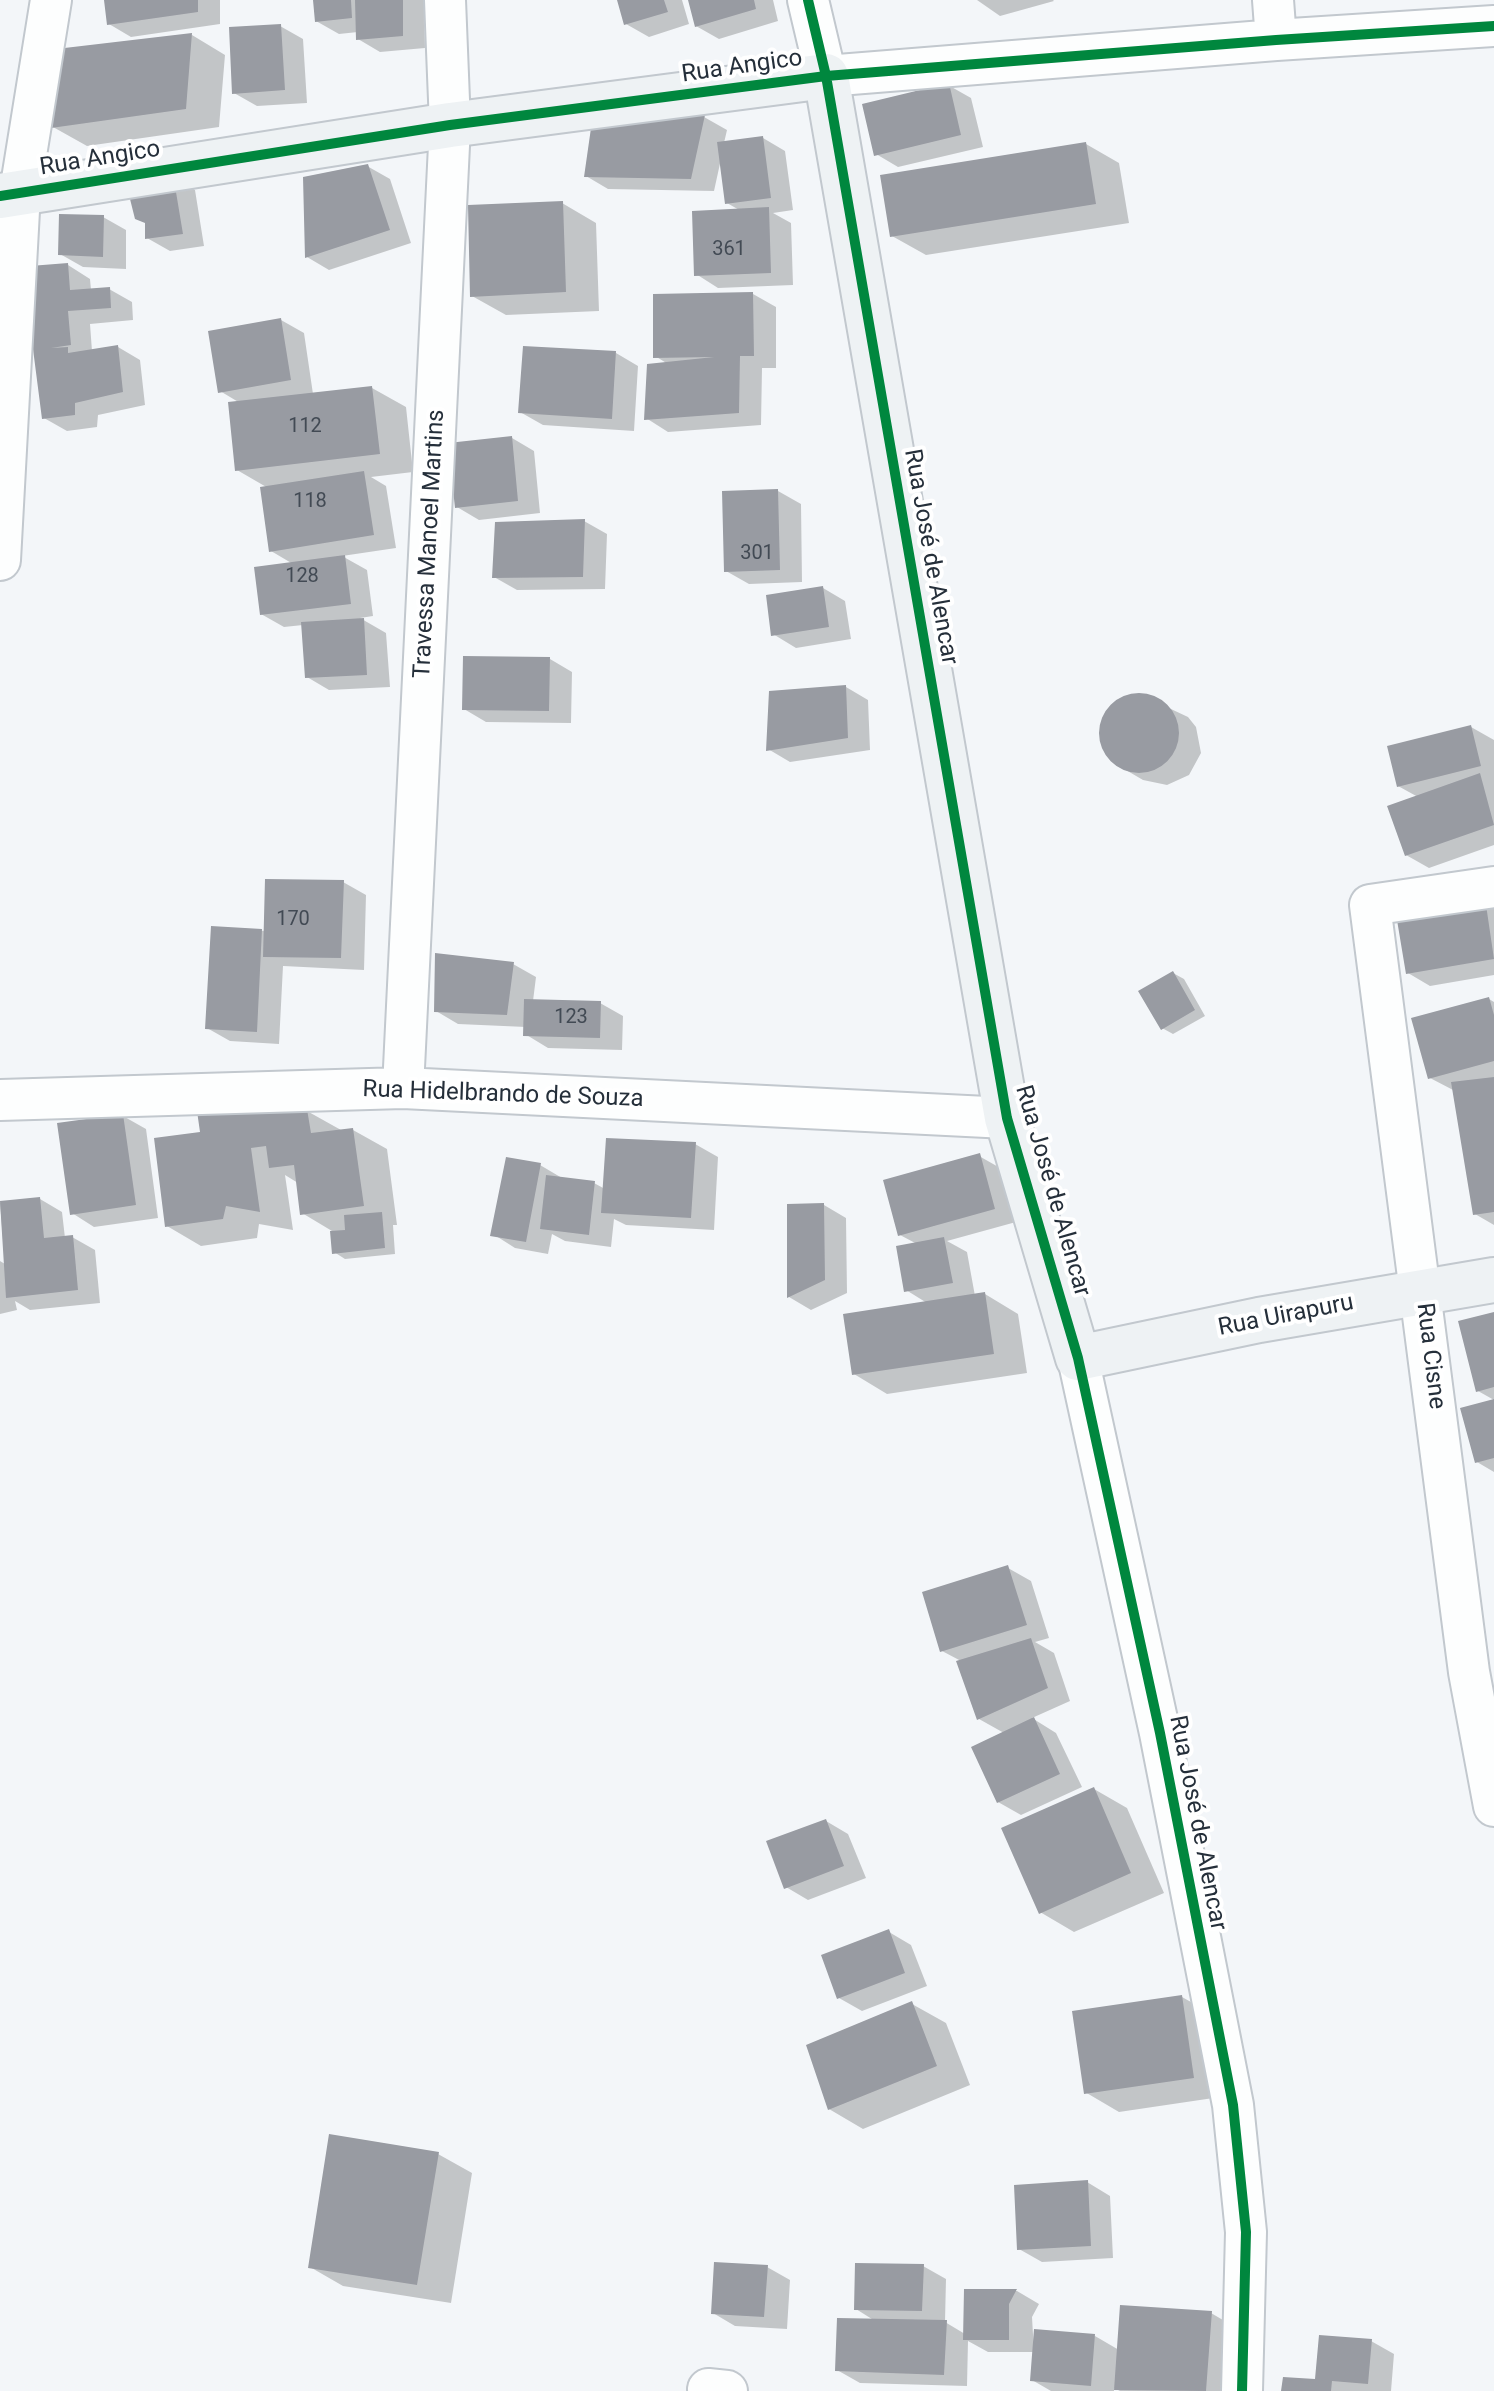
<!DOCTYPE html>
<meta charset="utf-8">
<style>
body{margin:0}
canvas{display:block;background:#f3f6f9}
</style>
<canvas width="1494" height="2391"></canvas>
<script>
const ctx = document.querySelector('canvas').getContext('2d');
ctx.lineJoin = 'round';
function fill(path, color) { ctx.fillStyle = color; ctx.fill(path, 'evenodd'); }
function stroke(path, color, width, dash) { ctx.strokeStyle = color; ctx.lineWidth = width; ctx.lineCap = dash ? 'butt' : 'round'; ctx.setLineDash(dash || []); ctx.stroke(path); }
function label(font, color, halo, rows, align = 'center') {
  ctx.font = font + ' Roboto,sans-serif'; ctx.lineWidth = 8; ctx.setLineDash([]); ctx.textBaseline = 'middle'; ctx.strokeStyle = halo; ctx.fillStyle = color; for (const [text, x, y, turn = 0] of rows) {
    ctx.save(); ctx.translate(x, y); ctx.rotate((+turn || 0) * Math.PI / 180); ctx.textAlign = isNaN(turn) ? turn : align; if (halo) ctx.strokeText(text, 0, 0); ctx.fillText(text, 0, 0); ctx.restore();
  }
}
fill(new Path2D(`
 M106,0H220V24L131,37L109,24Z
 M315,0H424L425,48L380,52L358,39V32L339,34L316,21Z
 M619,0H682L689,24L649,37L626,24Z
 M690,0H773L778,21L719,39L696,26Z
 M977,0H1053L1054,1L1000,16Z
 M280,26L303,39L307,103L257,106L234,93Z
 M192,35L225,55L219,127L87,146L53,127Z
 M948,85L971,98L983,147L898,167L876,154Z
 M704,117L727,130L724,143L763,138L785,151L793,210L773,213L791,223L793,285L718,288L696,274L741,211L727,203L721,159L714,191L608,189L586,176Z
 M1086,144L1119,163L1129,223L926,255L892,236Z
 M367,166L390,179L411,243L329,270L307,257Z
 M173,177L195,190L204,246L170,251L147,238Z
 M562,203L596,223L599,311L506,315L472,296Z
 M103,217L126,230V269L83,267L60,254Z
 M68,265L90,279L91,290L109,289L132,302L133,320L90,324L92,351L118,347L140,360L145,405L98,415L97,427L67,431L44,418L35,348Z
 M753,294L776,307V368H762L761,425L668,432L646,418L668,364L655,356Z
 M281,320L304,333L313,394L372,388L406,407L413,472L371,477L386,486L396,548L342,556L367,570L373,616L360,618L386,633L390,687L329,690L307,677L303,625L284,627L261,614L293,564L271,551L268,488L237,470L240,403L220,391Z
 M616,353L638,366L634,431L543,425L520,412Z
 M512,438L534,451L540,513L479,520L457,507Z
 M778,491L801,504L802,582L749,584L726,571Z
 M584,521L607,534L605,589L517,590L494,577Z
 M823,588L845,601L851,639L796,648L773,634Z
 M550,659L572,672L571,723L486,722L464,709Z
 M846,687L868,700L870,750L790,762L768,749Z
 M1139,694L1188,717L1196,727L1201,753L1189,775L1167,785L1143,780L1119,766L1103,748L1102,724L1115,703Z
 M1471,727L1494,740V845L1429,868L1406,855L1418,797L1398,786Z
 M343,882L366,895L364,970L283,966L279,1044L230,1041L207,1028L212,928L266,931Z
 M1494,906V975L1430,986L1408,973L1398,915Z
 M513,964L536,977L533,1001L600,1003L623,1016L622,1050L548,1048L525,1034L526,1027L458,1024L436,1011Z
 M1173,973L1184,979L1205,1016L1173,1034L1162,1028Z
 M1489,999L1494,1002V1225L1475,1214L1455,1091L1430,1078Z
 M307,1111L341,1130H353L387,1149L397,1225H393L395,1254L345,1259L334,1252L332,1231L302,1213L298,1183L285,1175L293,1230L259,1224L257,1238L201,1246L167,1226L202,1134L199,1113Z
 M123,1116L146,1129L158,1218L94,1227L72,1213Z
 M695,1144L718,1157L714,1230L626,1225L614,1219L611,1247L565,1241L552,1234L548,1254L515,1248L493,1234L540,1165L562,1178L594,1183L605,1189Z
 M979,1156L1002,1169L1016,1222L947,1241L967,1252L975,1296L985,1294L1018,1314L1027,1373L887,1394L854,1374L927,1303L906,1290L917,1244L900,1235Z
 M40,1199L62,1212L65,1238L72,1237L95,1250L100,1303L30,1310L15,1301L17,1310L0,1314V1261L5,1264L0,1203Z
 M824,1205L846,1218L847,1293L811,1310L789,1297V1206Z
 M1494,1314V1400L1478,1391Z
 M1494,1401V1472L1477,1462Z
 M1008,1568L1031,1581L1049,1638L1035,1642L1054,1653L1070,1701L1032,1718L1056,1733L1082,1787L1021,1815L998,1802L1004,1733L979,1719L961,1661L942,1651Z
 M1094,1789L1127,1808L1164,1893L1074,1932L1040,1912Z
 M826,1821L848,1834L866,1878L808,1900L786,1887Z
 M889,1932L911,1945L927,1986L862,2011L839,1998Z
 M1182,1997L1216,2016L1227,2096L1119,2112L1085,2092Z
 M912,2004L946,2023L970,2085L863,2129L829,2109Z
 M438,2154L472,2173L451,2303L343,2286L310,2267Z
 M1087,2182L1110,2196L1113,2258L1042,2262L1019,2249Z
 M923,2266L946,2279L945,2322L965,2334L966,2291H1017L1039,2304L1032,2317L1034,2352H988L968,2341L967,2386L860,2383L837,2370L875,2321L856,2309Z
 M767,2267L790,2280L787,2329L735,2326L713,2313Z
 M1211,2313L1245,2333L1241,2391H1120L1114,2388V2391H1051L1032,2380L1095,2336L1119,2350Z
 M1371,2341L1394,2354L1391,2391H1283L1316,2381Z`), '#0003');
fill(new Path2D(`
 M104,0H198V12L107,25Z
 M313,0H351L352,18L315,22Z
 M355,0H403V36L356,40Z
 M617,0H664L668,12L624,25Z
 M688,0H754L756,9L695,27Z
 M281,24L285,90L232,94L229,27Z
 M192,33L186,109L51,128L56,49Z
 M949,83L961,135L874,156L862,104Z
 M705,115L691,179L584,177L591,128Z
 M763,136L771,198L725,204L717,142Z
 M1086,142L1096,204L890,237L880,175Z
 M368,164L390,230L305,258L303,177Z
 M173,174L183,234L145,239V223L135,219L126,183Z
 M563,201L566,292L470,297L468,205Z
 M769,207L771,273L694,276L692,211Z
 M59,214L104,215L103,257L58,255Z
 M68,263L70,290L110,287L111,308L68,311L71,345L51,348L68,347V353L118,345L123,392L75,403V415L42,419L33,349L30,266Z
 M753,292L754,356H740L739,413L644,420L647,364L714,357L653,358V294Z
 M281,318L291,380L218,393L208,331Z
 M523,346L616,351L612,419L518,413Z
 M372,386L380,454L235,471L228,402Z
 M512,436L518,501L455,508L448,443Z
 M364,471L374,535L269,552L260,487Z
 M778,489L780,570L724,572L722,491Z
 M585,519L583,577L492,578L495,522Z
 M345,555L351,604L260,615L254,567Z
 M823,586L829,627L771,636L766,595Z
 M364,618L367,675L305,678L301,622Z
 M463,656L550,657L549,711L462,710Z
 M846,685L848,738L766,751L769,691Z
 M1099 733a40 40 0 1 1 80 0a40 40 0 1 1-80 0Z
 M1471,725L1481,766L1397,787L1387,746Z
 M1480,773L1494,825L1405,856L1387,806Z
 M265,879L344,880L341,958L263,957Z
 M1485,898L1494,959L1406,974L1396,914Z
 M211,926L262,929L257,1032L205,1029Z
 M435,953L514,962L507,1015L434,1012Z
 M1173,971L1195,1010L1161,1030L1138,991Z
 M1489,997L1494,1015V1061L1428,1079L1411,1018Z
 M524,999L601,1001L600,1038L523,1036Z
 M1494,1077V1212L1473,1215L1451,1082Z
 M287,1099L288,1112L307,1109L311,1133L353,1128L364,1206L300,1215L294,1165L269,1168L266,1146L251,1148L260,1212L226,1206L223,1219L165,1227L154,1138L200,1132L197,1111Z
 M123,1114L136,1205L70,1215L57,1123Z
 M606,1138L696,1142L691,1218L601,1213Z
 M980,1153L995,1209L898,1236L883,1180Z
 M506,1157L541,1163L526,1242L490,1236Z
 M546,1175L595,1181L589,1235L540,1229Z
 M40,1197L44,1238L73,1235L78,1290L6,1298L0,1201Z
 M824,1203L825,1280L787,1298V1204Z
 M382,1212L385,1248L332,1254L330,1231L345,1230L344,1215Z
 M944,1237L953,1283L904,1292L896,1246Z
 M985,1292L994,1354L852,1375L843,1314Z
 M1494,1312V1387L1476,1392L1458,1321Z
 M1494,1399V1458L1475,1463L1460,1408Z
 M1008,1565L1027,1625L940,1652L922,1592Z
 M1031,1638L1048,1688L977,1720L956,1661Z
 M1034,1717L1060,1774L997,1803L971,1747Z
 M1094,1787L1131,1873L1039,1914L1001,1828Z
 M826,1819L844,1866L784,1889L766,1841Z
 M889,1929L905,1973L837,1999L821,1955Z
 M1182,1995L1194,2078L1084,2094L1072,2011Z
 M912,2001L937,2066L828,2110L806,2045Z
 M329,2134L439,2152L417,2285L308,2268Z
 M1088,2180L1091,2246L1017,2250L1014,2185Z
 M714,2262L768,2265L764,2317L711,2314Z
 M855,2263L924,2264L922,2311L854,2310Z
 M964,2289H1017L1009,2304V2340H963Z
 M1120,2305L1212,2311L1206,2391L1114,2390Z
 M837,2318L947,2320L944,2375L835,2371Z
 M1034,2329L1095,2334L1091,2386L1030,2381Z
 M1319,2335L1372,2339L1368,2384L1332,2381L1331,2391H1281L1283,2377L1315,2379Z`), '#989ba2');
const street = new Path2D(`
 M808,0L826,76L1276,40L1494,26
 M1273,0L1276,40
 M0,560L20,192L51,0
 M1494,887L1370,905L1469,1672L1494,1806
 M403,1088L450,125L445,0
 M0,1100L403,1088L1007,1118
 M1078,1358L1160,1733L1233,2105L1246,2232L1242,2391
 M708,2389L727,2391`);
const secondary = new Path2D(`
 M0,196L450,125L826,76L1007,1118L1078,1358L1259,1320L1494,1280`);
stroke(street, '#c2c8ce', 44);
stroke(secondary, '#c2c8ce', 48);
stroke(street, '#fdfefe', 40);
stroke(secondary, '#eef2f4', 44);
stroke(new Path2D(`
 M808,0L826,76L1007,1118L1078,1358L1160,1733L1233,2105L1246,2232L1242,2391
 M0,196L450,125L826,76L1276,40L1494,26`), '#00873e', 10);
label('20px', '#424a54', null, [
 ["361",729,250],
 ["112",305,427],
 ["118",310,502],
 ["301",757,554],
 ["128",302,577],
 ["170",293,920],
 ["123",571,1018]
]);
label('24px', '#252f3a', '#fff', [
 ["Rua Angico",742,67,-8],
 ["Rua Angico",100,159,-9],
 ["Travessa Manoel Martins",430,544,-87],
 ["Rua José de Alencar",930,557,80],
 ["Rua Hidelbrando de Souza",503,1095,2],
 ["Rua José de Alencar",1052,1191,74],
 ["Rua Uirapuru",1286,1316,-11],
 ["Rua Cisne",1430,1356,83],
 ["Rua José de Alencar",1197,1823,79]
]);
</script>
